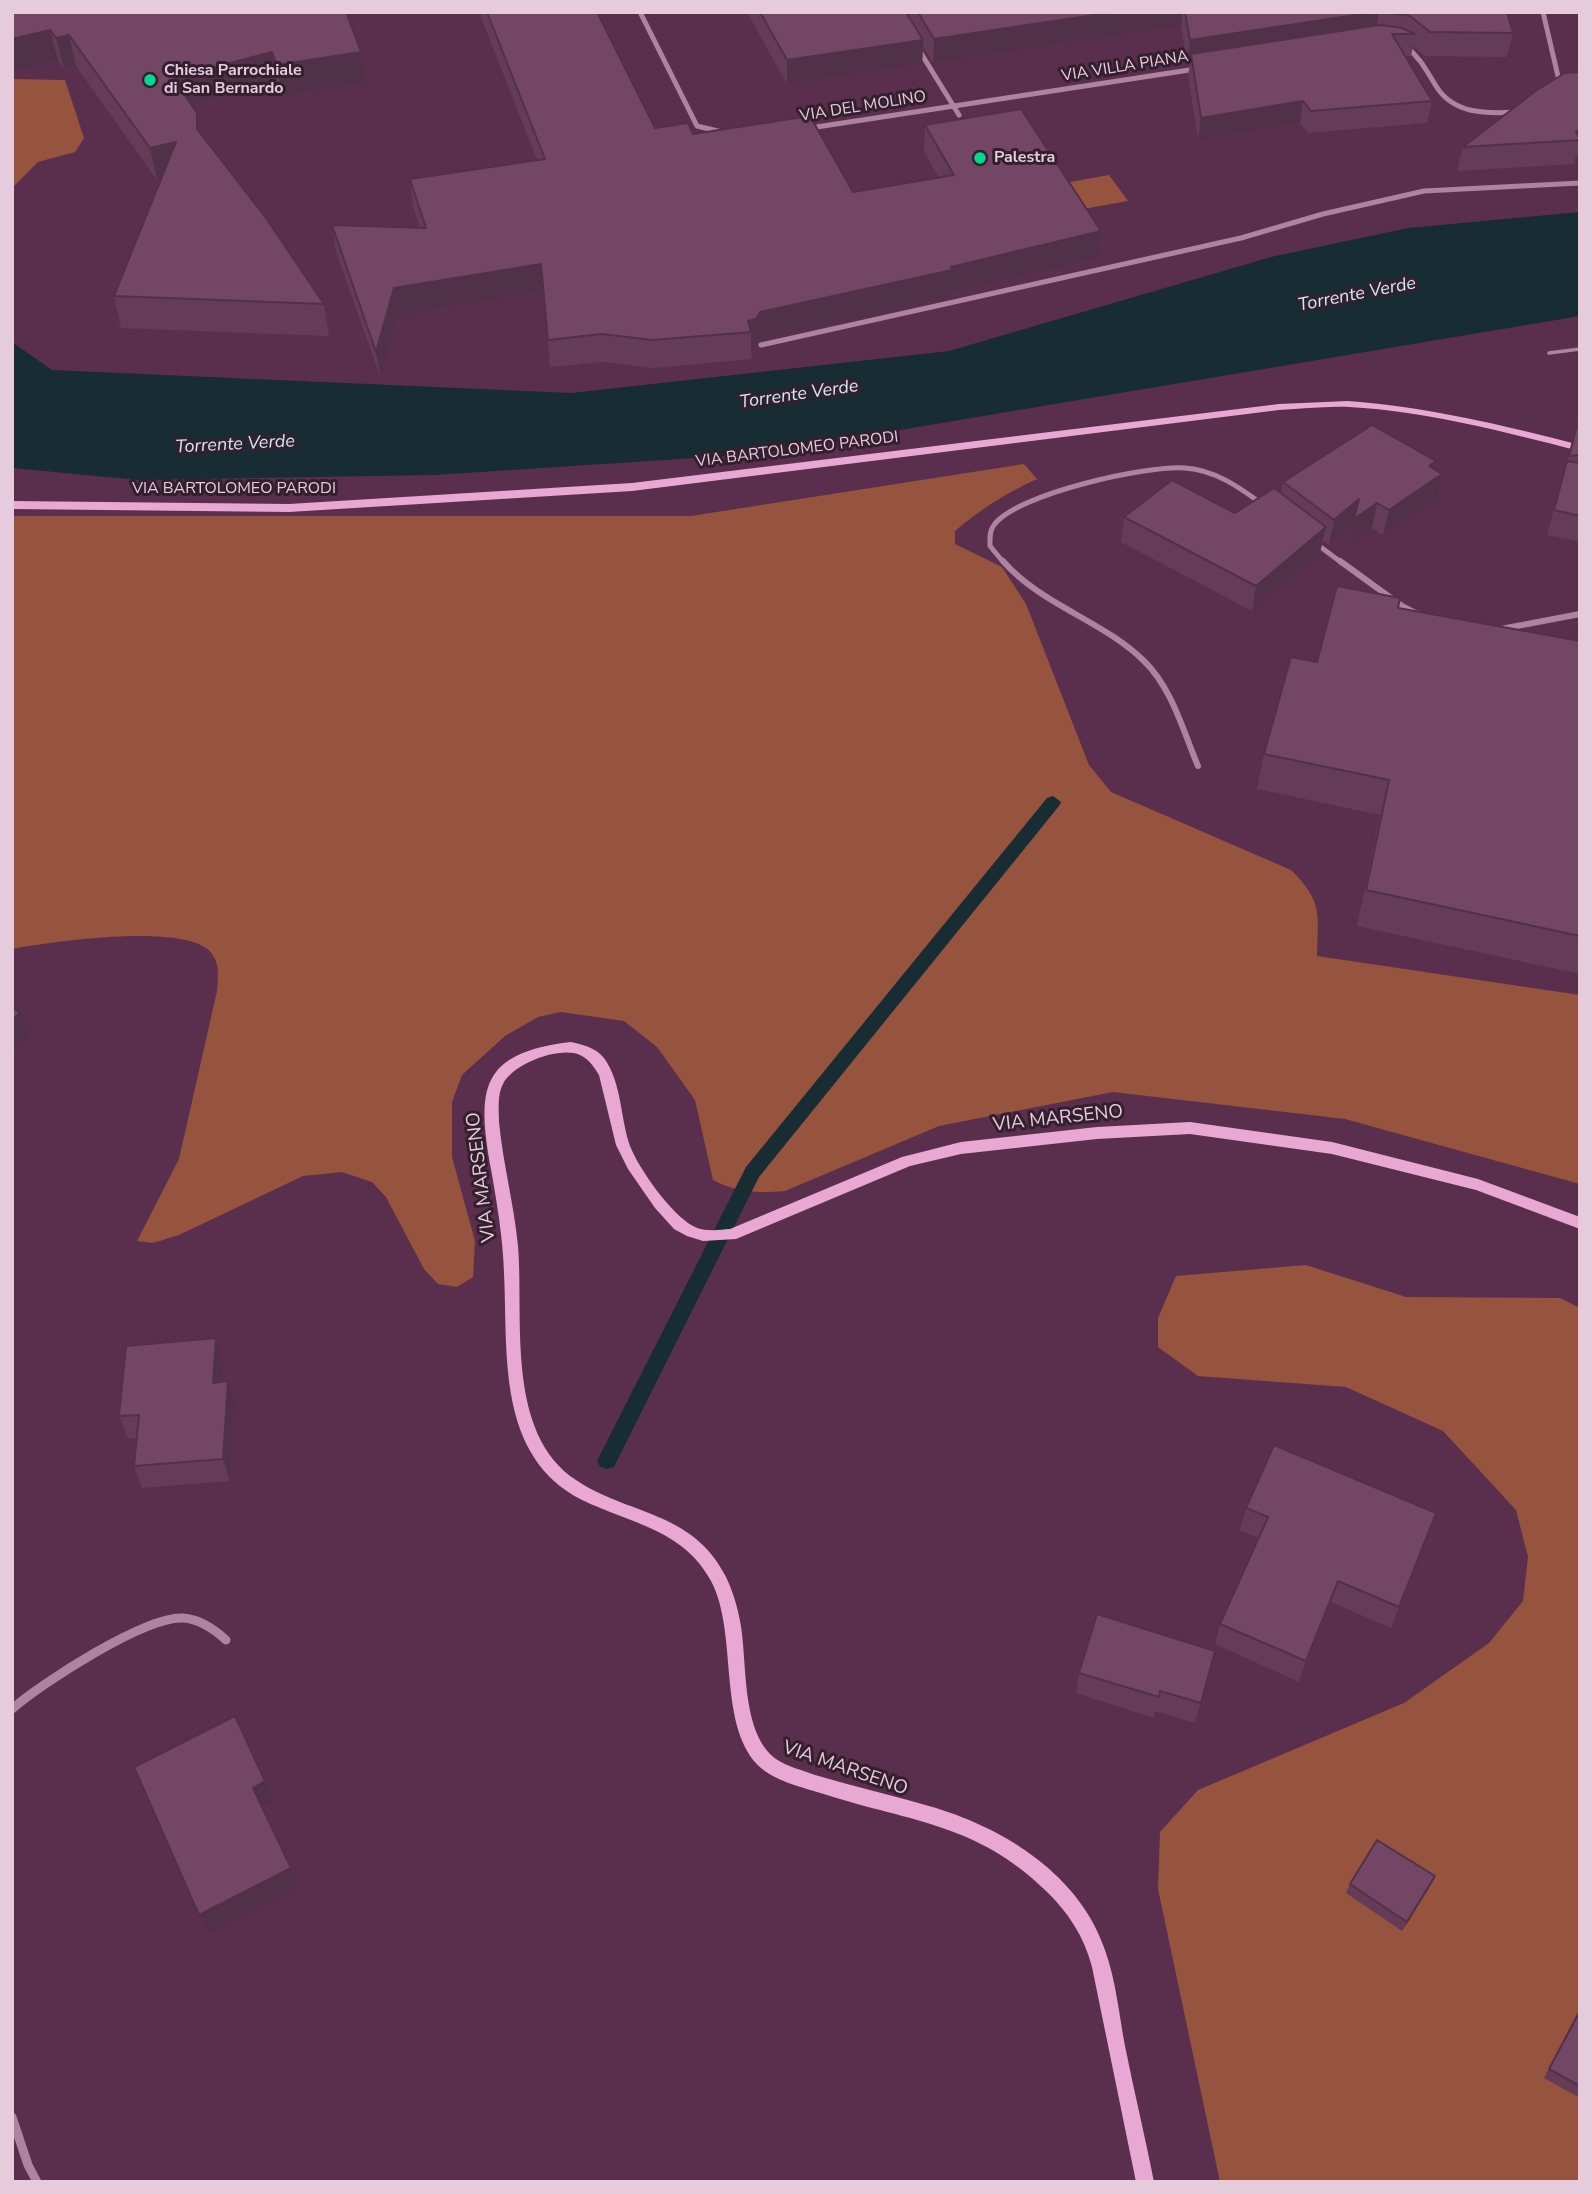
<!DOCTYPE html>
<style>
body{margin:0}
#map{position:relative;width:1592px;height:2194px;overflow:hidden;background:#5a2f4e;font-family:"Nunito Sans",sans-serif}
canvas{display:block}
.frame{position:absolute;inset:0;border:14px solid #e6cbdd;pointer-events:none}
</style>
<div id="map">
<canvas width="1592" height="2194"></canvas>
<div class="frame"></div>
</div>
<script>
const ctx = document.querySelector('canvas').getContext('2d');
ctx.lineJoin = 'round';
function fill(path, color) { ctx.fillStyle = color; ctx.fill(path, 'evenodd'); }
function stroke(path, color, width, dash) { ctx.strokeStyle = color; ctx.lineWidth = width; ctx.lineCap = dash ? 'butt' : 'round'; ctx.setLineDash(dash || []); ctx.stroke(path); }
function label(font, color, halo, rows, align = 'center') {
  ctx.font = font + ' "Nunito Sans",sans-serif'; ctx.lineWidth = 6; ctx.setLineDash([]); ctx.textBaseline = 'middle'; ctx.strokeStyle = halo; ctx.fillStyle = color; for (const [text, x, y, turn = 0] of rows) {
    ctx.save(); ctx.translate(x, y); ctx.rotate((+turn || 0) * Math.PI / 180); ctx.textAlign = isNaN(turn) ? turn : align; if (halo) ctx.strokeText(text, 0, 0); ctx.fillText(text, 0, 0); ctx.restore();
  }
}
fill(new Path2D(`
 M12,79L65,80L84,138L75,152L38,162L12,188Z
 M1109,175L1128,201L1021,220L1004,194Z
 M1024,464L1037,479C1006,493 981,509 955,531V544L1002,567L1026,604L1089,765L1111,792L1291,870C1323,901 1318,915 1317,956L1580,995V1184L1345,1119L1113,1092L939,1126L785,1191C758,1193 737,1193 713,1180L695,1100L657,1047L624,1021L561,1012L538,1017L505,1036L462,1075L452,1102V1157L475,1241L473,1277L457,1287L438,1284L424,1269L386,1197L372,1182L342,1172L303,1176L179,1235L153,1243L137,1241L179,1159L217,991C218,978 220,965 212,954C190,921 49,942 12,949V516H691Z
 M1306,1265L1406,1297L1560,1298L1580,1308V2182H1220L1158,1889L1160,1832L1198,1790L1404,1703L1489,1643L1523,1601L1528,1557L1516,1510L1443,1431L1346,1387L1198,1376L1158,1347V1318L1176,1276Z`), '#96533d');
fill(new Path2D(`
 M1580,212V316L757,454L435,475L138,480L12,468V342L52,370L571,393L949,351L1271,257L1408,228Z`), '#182d33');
fill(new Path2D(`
 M1053,796L1061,802L1059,806L759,1177L614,1467L607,1469L600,1467L597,1461L600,1455L746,1167L1047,798Z`), '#182d33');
stroke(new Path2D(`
 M1549,353L1580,349`), '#ad839f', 3.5);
stroke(new Path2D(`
 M640,12L697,126L726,133
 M1543,12L1560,85
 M1405,46C1420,57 1426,70 1436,86C1453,114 1486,114 1516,112
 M919,50L959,115
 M810,128L1196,69
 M761,345L1241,238L1323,214L1424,191L1580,183
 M1314,542L1342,563
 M1004,563L990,546C990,539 989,531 994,525C1016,494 1147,465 1185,468C1215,470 1239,487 1262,504`), '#ad839f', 5);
stroke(new Path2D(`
 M1003,561C1041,605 1102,620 1144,661C1172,688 1183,731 1198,766
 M1340,561L1402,606L1419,615
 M1501,629L1580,614`), '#ad839f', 6);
stroke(new Path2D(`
 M12,1709C42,1683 145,1616 183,1618C200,1619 214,1629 226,1640
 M12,2117L28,2165L37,2182`), '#ad839f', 9);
fill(new Path2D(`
 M1348,401C1427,407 1503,425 1580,445V451C1504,432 1427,411 1349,407C1325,406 1302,409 1279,410L632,491L289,512L12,509V501L289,504L632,483L1279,404Z
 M571,1042C583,1045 595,1047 604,1058C622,1083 620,1117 630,1146C639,1169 671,1214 693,1226C703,1232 718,1230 730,1229L902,1157L961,1142L1097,1127L1190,1122L1332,1142L1478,1179L1580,1217V1229L1476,1190L1332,1154L1190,1134L1097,1139L961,1154L910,1166L736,1239L703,1241L687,1236L674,1229L655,1208L628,1169L616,1145L599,1075C594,1067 589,1059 580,1055C559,1046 513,1064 503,1084C497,1095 499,1110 499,1122C503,1164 514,1204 518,1246C524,1319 505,1433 576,1480C628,1515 692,1511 725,1575C732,1589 737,1605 740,1621C748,1661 740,1732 776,1759C788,1767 802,1770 815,1775C855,1787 896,1796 936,1808C1007,1830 1080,1876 1105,1950C1116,1981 1119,2014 1125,2046C1134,2091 1145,2136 1154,2182H1136L1092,1967C1084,1936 1068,1912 1045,1890C977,1824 912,1822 827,1795C806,1788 779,1783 761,1768C716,1728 739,1633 711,1581C684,1530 630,1523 582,1500C496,1456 508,1354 504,1273C503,1238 497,1204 491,1169C477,1089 479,1053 571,1042Z`), '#e9a7d4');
fill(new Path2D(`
 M12,12L361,52L366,83L282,96L277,83L191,106L201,134L324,304L329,336L121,328L114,296L161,178L157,180L76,66L64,69L58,60L12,71Z
 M479,12H599L600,16L655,128L693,134L853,192L939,178L924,152L925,125L1098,258L951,293V297L760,340L756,346L751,348L752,359L654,368L604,362L550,367L543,291L398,316L381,379L336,252L332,225L420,228L413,206L410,179L537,160Z
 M747,12H1507L1513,33L1507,57L1425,56L1413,46L1411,56H1405L1432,101L1427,123L1308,133L1300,123L1198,140L1188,75L1190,64L1187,65L1181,26L933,63L923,46L922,64L787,84Z
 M1580,72V155H1576L1574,164L1457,171L1463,147Z
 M1580,413V542L1547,535Z
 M1436,461L1434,469L1436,499L1383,535L1372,528L1349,544L1353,525L1329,545L1323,541L1320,552L1252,611L1121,542L1124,517L1235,513L1281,494L1283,482Z
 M1398,608L1580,641V974L1357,926L1380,815L1257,789L1264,754L1317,662Z
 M216,1338L223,1361L222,1382L235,1404L230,1481L142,1488L134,1466L137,1438L128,1439L119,1416Z
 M1246,1508L1436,1513L1391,1628L1331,1602L1299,1682L1215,1644L1220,1624L1259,1538L1240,1530Z
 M1215,1651L1195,1723L1155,1711L1154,1718L1076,1693L1079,1673Z
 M1350,1884L1430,1886L1402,1931L1346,1893Z
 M1580,2008V2098L1544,2078Z`), '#643c58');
fill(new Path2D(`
 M1114,12H1183L1181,26L933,63L934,39Z
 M1375,12H1379L1375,36L1191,54L1190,64L1187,65L1190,40Z
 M50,30L58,60L12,71V39Z
 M69,35L76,66L64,69L56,38Z
 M923,40L922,64L787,84V60Z
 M272,52L277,83L179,109L173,78Z
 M361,52L366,83L282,96L277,65Z
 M1303,101L1300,123L1198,140L1201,118Z
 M197,113L203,144L197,129Z
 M176,142L182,173L157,180L150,148Z
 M1101,231L1098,258L951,293V297L760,340L756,346L751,348V332L748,321L760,312Z
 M541,264L543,291L398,316L381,379L376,352L394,288Z
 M1436,461L1431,481L1442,474L1436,499L1383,535L1389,510L1429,466Z
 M1359,499L1377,503L1372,528L1349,544L1353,525L1329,545L1334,520Z
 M1326,527L1320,552L1252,611L1256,586Z
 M20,1013L29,1037L12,1052V1020Z
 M216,1338L223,1361L221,1405L213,1383Z
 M228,1381L235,1404L230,1481L223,1459Z
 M1338,1581L1331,1602L1299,1682L1306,1661Z
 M265,1781L273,1801L261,1807L253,1788Z
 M291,1868L298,1886L208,1933L199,1915Z
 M1435,1876L1430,1886L1402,1931L1407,1922Z`), '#513147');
const building = new Path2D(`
 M12,12H346L361,52L277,65L272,52L173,78L197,113V129L266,218L324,304L114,296L176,142L150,148L69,35L56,38L50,30L12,39Z
 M487,12H597L655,128L688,123L693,134L810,116L853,192L954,175L925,125L1021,109L1101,231L951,267L952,270L760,312L756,319L748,321L751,332L652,340L602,334L548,340L541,264L394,288L376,352L332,225L426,228L410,179L545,159Z
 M760,12H906L923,40L787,60Z
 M918,12H1114L934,39Z
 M1185,12H1375L1190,40Z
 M1383,12H1507L1513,33L1430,32L1410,16Z
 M1379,25L1402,28L1415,34H1392L1432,101L1311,111L1303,101L1201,118L1191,54Z
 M1580,72V131H1576L1580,140L1463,147L1537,90L1565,73Z
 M1372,425L1436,461L1429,466L1442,474L1389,510L1377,503L1354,519L1359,499L1334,520L1283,482Z
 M1577,426L1580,427V455L1569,456Z
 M1567,461L1580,463V516L1554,510Z
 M1172,480L1235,513L1274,488L1326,527L1256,586L1124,517Z
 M1337,586L1400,598L1398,608L1580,641V936L1366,890L1389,780L1264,754L1291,657L1317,662Z
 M12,1008L20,1013L12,1020Z
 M216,1338L213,1383L228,1381L223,1459L134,1466L139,1415L119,1416L126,1346Z
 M1274,1445L1436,1513L1399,1607L1338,1581L1306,1661L1220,1624L1268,1517L1246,1508Z
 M1097,1614L1215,1651L1201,1703L1160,1691L1159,1697L1079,1673Z
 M235,1716L265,1781L253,1788L291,1868L199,1915L134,1767Z
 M1377,1840L1435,1876L1407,1922L1350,1884Z
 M1580,2011V2086L1549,2069Z`);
fill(building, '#744666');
stroke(building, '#513147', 2);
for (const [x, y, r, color] of [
 [150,80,7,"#03d98b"],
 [980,158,7,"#03d98b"]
]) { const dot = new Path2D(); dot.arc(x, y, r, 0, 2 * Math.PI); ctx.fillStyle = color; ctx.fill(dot); stroke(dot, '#331f2d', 2.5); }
label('16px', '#e6cbdd', '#331f2d', [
 ["VIA VILLA PIANA",1125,67,-9],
 ["VIA DEL MOLINO",863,107,-9],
 ["VIA BARTOLOMEO PARODI",797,450,-7],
 ["VIA BARTOLOMEO PARODI",234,489]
]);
label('bold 16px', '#e6cbdd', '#331f2d', [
 ["Chiesa Parrochiale",164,71],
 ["di San Bernardo",164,89],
 ["Palestra",994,158]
], 'left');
label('italic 18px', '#cceaf4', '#331f2d', [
 ["Torrente Verde",1357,295,-11],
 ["Torrente Verde",799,395,-8],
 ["Torrente Verde",235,445,-3]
]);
label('19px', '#e6cbdd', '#331f2d', [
 ["VIA MARSENO",1058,1119,-6],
 ["VIA MARSENO",482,1177,-97],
 ["VIA MARSENO",845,1769,19]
]);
</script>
